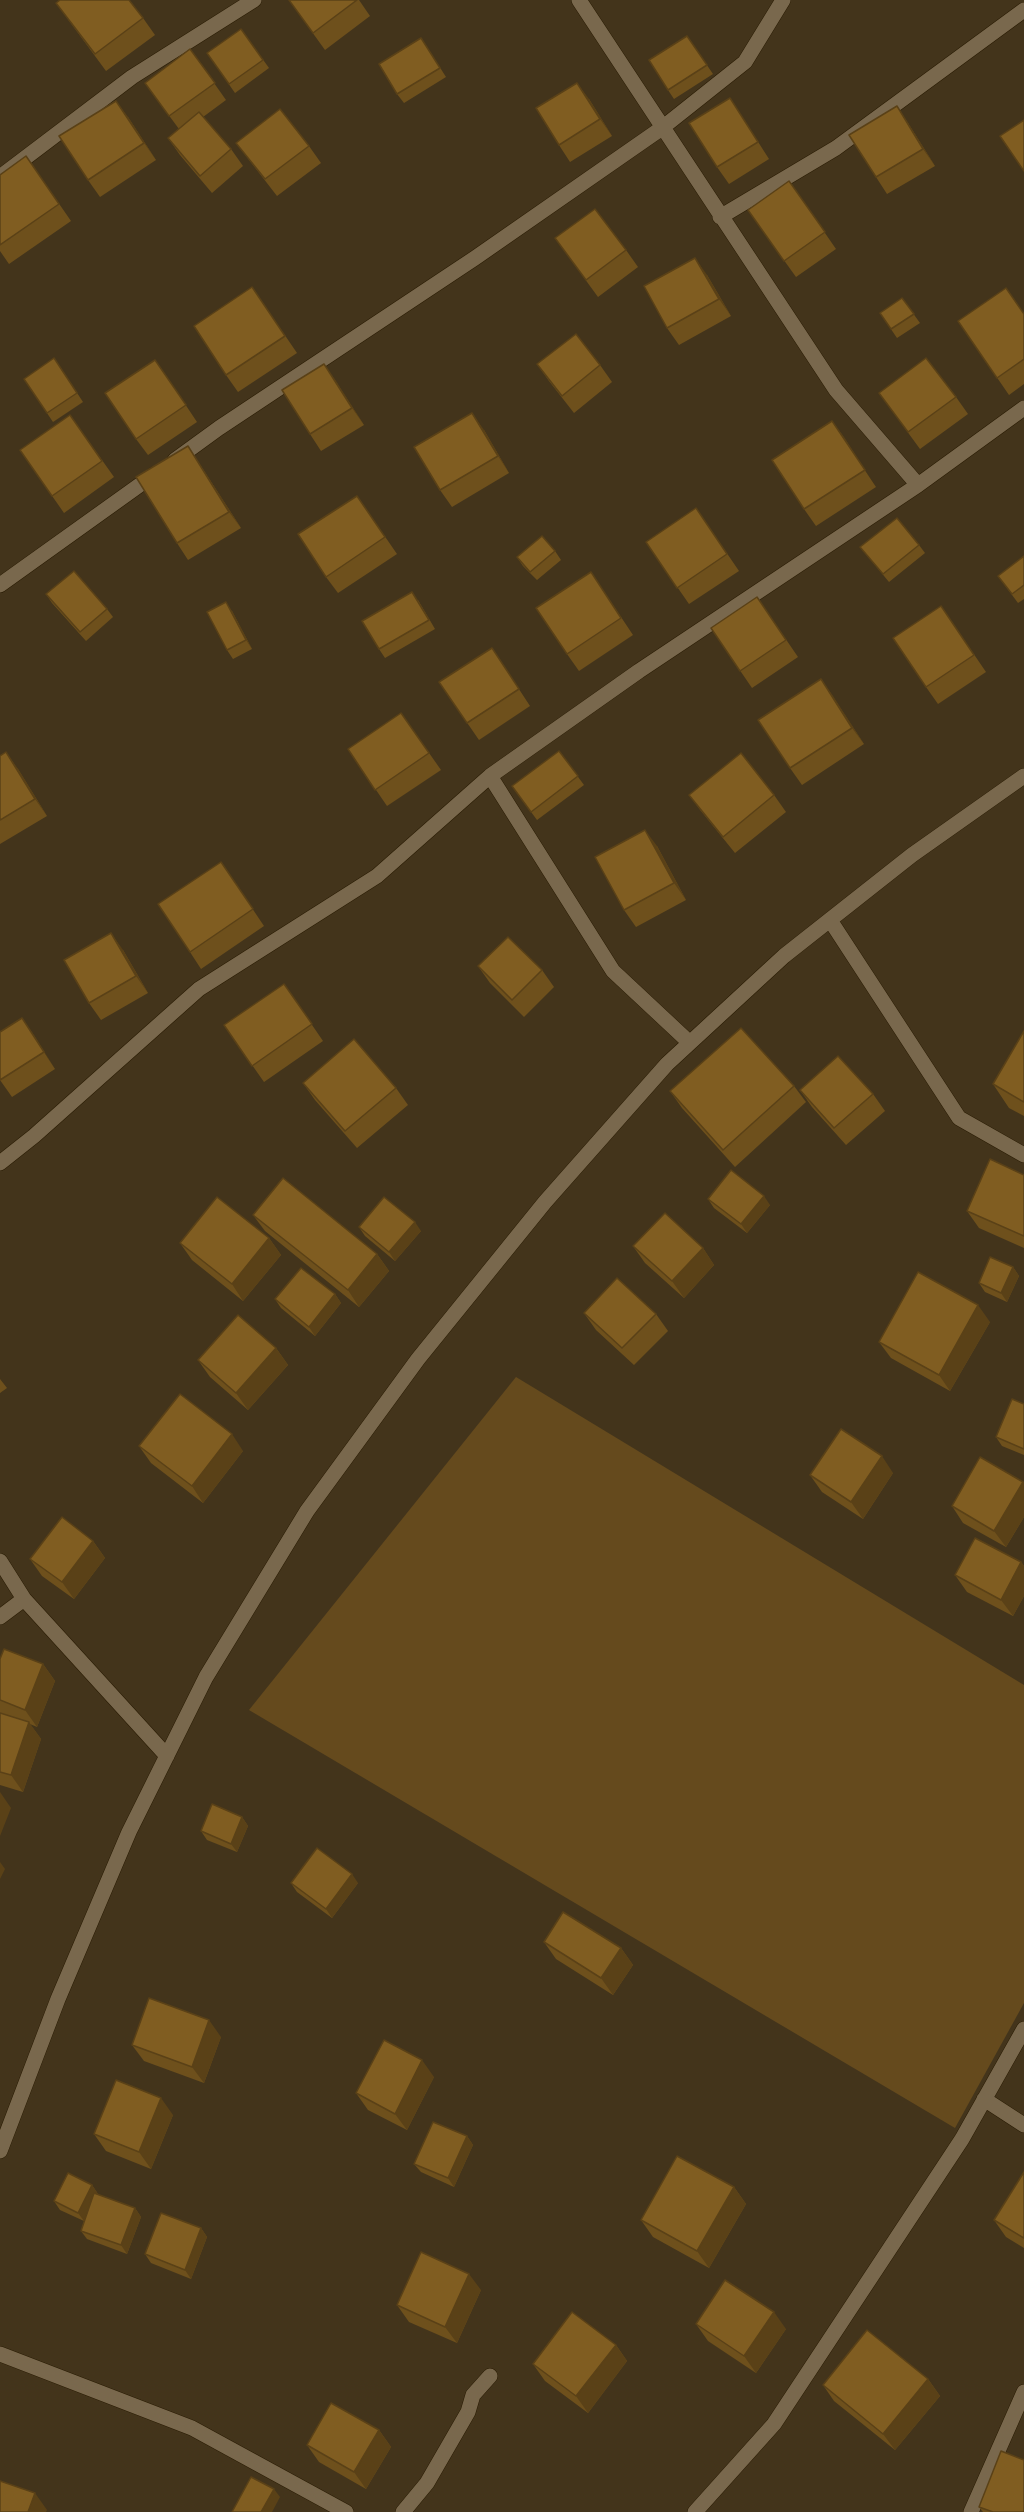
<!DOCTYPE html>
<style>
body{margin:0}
canvas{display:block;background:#43341b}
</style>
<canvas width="1024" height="2512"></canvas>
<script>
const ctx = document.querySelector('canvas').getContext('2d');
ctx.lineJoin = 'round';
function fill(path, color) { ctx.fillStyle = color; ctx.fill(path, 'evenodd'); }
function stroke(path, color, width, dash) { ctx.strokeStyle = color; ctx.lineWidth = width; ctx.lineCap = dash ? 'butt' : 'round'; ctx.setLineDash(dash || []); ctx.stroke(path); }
fill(new Path2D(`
 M516,1377L1024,1685V2003L955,2128L249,1710Z`), '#654a1d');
const minor = new Path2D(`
 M579,0L836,390L918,485
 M0,177L132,77L254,0
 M720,217L836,148L1024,10
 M175,460L219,428L475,258L662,128L745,62L783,0
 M0,585L155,474
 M490,776L639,671L918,485L1024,408
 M830,920L959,1118L1024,1155
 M0,1163L34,1136L199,989L377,876L490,776L613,971L690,1043
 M0,1561L24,1599L167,1756
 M0,1617L24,1599
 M984,2099L1024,2125
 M0,2151L58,1999L129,1832L206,1677L307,1511L418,1359L545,1202L667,1064L784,956L912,855L1024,776
 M0,2354L192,2428L346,2512
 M403,2512L427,2483L468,2412L473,2395L490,2376
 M695,2512L774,2424L962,2139L1024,2029
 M971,2512L1024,2392`);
stroke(minor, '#291b03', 16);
stroke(minor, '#79684d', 15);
fill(new Path2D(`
 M289,0H359L370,16L325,50Z
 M56,3L143,18L155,35L106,71Z
 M241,29L269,68L235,93L207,53Z
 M687,36L713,74L674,99L668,90Z
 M427,47L446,77L404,103L397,94Z
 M190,49L226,100L203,117L231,149L243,166L212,193L180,155L168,138L179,129L145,83Z
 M730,98L769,159L729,184L717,167Z
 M589,99L612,136L570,162L559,145Z
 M128,117L156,160L100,197L88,180Z
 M908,123L935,166L887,194L876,177Z
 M236,143L309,146L321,163L277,196Z
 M26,156L71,221L9,264L0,251V175Z
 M789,181L836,249L796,277L748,210Z
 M555,238L626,250L638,267L598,297Z
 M707,275L731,316L679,345L667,328Z
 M252,287L297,353L238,392L226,375Z
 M902,298L920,323L897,338L880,313Z
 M1024,313V384L1009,395L958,321Z
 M54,358L83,402L53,422L24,379Z
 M324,364L364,425L321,451L310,434Z
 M537,364L600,365L612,382L574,413L549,381Z
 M167,377L197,422L148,455L136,439Z
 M879,393L956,397L968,414L920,449Z
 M70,415L114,477L64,513L20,450Z
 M832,421L876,487L816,526L804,509Z
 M484,430L509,473L452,507L440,490Z
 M199,463L241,528L188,560L177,543Z
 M357,496L397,554L338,593L326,577Z
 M696,508L739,571L689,604L646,542Z
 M919,545L925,553L889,582L860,547Z
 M555,551L561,560L537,580L523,566L517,557Z
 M1024,556V599L1018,603L998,576Z
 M591,572L633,635L579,671L567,654Z
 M46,594L107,609L113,617L86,641L52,603Z
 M757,597L798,657L752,688L711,628Z
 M418,600L435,629L385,658L379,649Z
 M941,606L986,672L938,704L926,687Z
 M232,611L252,649L233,659L227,650Z
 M492,648L530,706L479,740L439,682Z
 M821,679L864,744L802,785L790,768Z
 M401,713L441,770L387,806L348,749Z
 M559,751L584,785L537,820L512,786Z
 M0,756L18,769L47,816L0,844Z
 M689,795H774L786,812L735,853L701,811Z
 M657,846L686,900L636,927L624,910Z
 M221,862L264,926L201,969L190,952Z
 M123,950L148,993L101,1020L89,1003Z
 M478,966L542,970L554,987L524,1017L490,983Z
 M284,984L323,1041L264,1082L224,1025Z
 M22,1018L55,1069L12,1097L0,1080Z
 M1024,1031V1116L1009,1108L993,1084Z
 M303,1083L396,1088L408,1105L357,1148L315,1100Z
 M794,1086L806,1102L735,1167L682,1108L670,1091Z
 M800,1090L873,1094L885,1111L846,1145L812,1107Z
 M1024,1175V1248L979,1228L967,1211Z
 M708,1199L770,1205L747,1233L714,1208Z
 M253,1215L377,1254L389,1271L359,1307L265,1231Z
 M359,1227L421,1231L395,1261L365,1236Z
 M269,1238L281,1255L243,1301L192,1260L180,1243Z
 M633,1246L703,1248L714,1265L684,1298L645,1263Z
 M1013,1267L1019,1276L1007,1302L985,1292L979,1283Z
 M335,1294L341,1303L315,1336L281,1308L275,1299Z
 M584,1313L656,1314L668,1331L634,1365L596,1330Z
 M990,1322L950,1391L891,1358L879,1342Z
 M276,1348L288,1365L248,1410L210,1377L198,1360Z
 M0,1379L7,1388L0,1393Z
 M1024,1404V1455L1002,1446L996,1437Z
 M139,1446L243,1451L203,1503L151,1463Z
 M893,1473L863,1519L822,1492L810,1475Z
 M1023,1482L1024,1483V1517L1006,1547L963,1523L952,1506Z
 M93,1541L105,1558L74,1599L42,1576L30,1559Z
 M1021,1562L1024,1566V1596L1013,1616L967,1592L955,1575Z
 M0,1659L43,1664L55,1681L37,1727L30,1724L41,1739L23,1792L0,1785Z
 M242,1817L248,1826L237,1852L207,1840L201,1831Z
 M291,1883H358L332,1918L297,1892Z
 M544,1942L621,1948L633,1965L613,1995L556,1959Z
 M221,2037L204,2083L144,2061L132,2045Z
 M434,2077L407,2130L368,2110L356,2093Z
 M173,2115L151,2169L106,2151L94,2134Z
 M467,2136L473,2145L454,2187L421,2172L414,2164Z
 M1024,2172V2248L1006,2237L994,2220Z
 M92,2185L98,2194V2195L135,2208L141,2217L127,2254L87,2239L81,2231L84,2221L60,2210L54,2201Z
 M734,2187L746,2204L709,2268L653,2237L641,2220Z
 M201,2228L207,2237L191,2279L151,2263L145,2254Z
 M481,2290L457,2343L409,2322L397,2305Z
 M696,2324L786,2329L756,2373L708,2341Z
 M616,2345L627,2361L588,2413L545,2381L533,2364Z
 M928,2379L940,2396L895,2450L834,2401L823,2385Z
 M379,2430L391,2447L366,2489L319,2462L307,2445Z
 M979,2507L1024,2512H983Z`), '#6e501c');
fill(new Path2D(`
 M577,83L589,99L612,136L600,119Z
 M116,101L128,117L156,160L144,143Z
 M897,106L908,123L935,166L923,149Z
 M695,258L707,275L731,316L719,299Z
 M324,364L336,381L364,425L352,408Z
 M472,413L484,430L509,473L498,456Z
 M832,421L844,437L876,487L865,470Z
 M188,446L199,463L241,528L229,512Z
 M226,602L232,611L252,649L246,640Z
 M821,679L833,696L864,744L852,728Z
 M6,752L18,769L47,816L35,799Z
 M645,830L657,846L686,900L674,883Z
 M111,933L123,950L148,993L136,976Z
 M22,1018L34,1035L55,1069Z
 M764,1196L770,1205L747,1233L741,1224Z
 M415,1222L421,1231L395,1261L389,1252Z
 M269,1238L281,1255L243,1301L232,1284Z
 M703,1248L714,1265L684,1298L672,1281Z
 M377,1254L389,1271L359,1307L348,1290Z
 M1013,1267L1019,1276L1007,1302L1001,1293Z
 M335,1294L341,1303L315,1336L309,1327Z
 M978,1305L990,1322L950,1391L939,1375Z
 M276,1348L288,1365L248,1410L236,1393Z
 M232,1434L243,1451L203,1503L192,1486Z
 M882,1456L893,1473L863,1519L851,1502Z
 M1023,1482L1024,1483V1517L1006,1547L994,1531Z
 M93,1541L105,1558L74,1599L62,1582Z
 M1021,1562L1024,1566V1596L1013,1616L1001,1600Z
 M43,1664L55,1681L37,1727L25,1710Z
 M29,1722L41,1739L23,1792L11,1775Z
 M0,1792L11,1808L0,1836Z
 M242,1817L248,1826L237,1852L231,1844Z
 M0,1862L5,1869L0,1879Z
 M352,1874L358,1883L332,1918L326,1909Z
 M621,1948L633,1965L613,1995L601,1978Z
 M209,2020L221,2037L204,2083L192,2067Z
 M422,2060L434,2077L407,2130L395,2114Z
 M161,2098L173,2115L151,2169L139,2152Z
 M467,2136L473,2145L454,2187L448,2178Z
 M92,2185L98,2194L84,2221L78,2213Z
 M734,2187L746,2204L709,2268L697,2251Z
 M135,2208L141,2217L127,2254L121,2245Z
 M201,2228L207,2237L191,2279L185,2270Z
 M469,2274L481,2290L457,2343L445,2327Z
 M774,2312L786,2329L756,2373L744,2356Z
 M616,2345L627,2361L588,2413L576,2396Z
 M928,2379L940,2396L895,2450L883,2434Z
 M379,2430L391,2447L366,2489L354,2472Z
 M274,2489L280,2497L272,2512H261Z
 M35,2493L47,2510L46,2512H28Z`), '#5a4117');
const building = new Path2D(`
 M60,0H129L143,18L95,54L56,3Z
 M289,0H357L313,33Z
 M241,29L263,60L229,84L207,53Z
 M687,36L707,65L668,90L649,60Z
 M421,38L440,68L397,94L379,64Z
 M190,49L215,83L169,116L145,83Z
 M577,83L600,119L559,145L536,108Z
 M730,98L758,142L717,167L689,123Z
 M116,101L144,143L88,180L59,136Z
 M897,106L923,149L876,177L849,135Z
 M280,109L309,146L265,179L236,143Z
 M199,112L231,149L200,176L168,138Z
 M1024,120V171L1000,136Z
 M26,156L59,204L0,245V175Z
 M789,181L825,232L784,261L748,210Z
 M595,209L626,250L586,280L555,238Z
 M695,258L719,299L667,328L644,286Z
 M252,287L285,336L226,375L194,326Z
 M1006,288L1024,314V359L997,378L958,321Z
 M902,298L914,314L891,329L880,313Z
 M576,334L600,365L562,396L537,364Z
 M54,358L77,393L47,413L24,379Z
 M926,358L956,397L908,432L879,393Z
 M155,360L186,405L136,439L105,393Z
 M324,364L352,408L310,434L282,390Z
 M472,413L498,456L440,490L414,447Z
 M70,415L102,461L52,496L20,450Z
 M832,421L865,470L804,509L772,460Z
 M188,446L229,512L177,543L136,477Z
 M357,496L385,537L326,577L298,534Z
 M696,508L727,554L677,588L646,542Z
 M897,518L919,545L883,574L860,547Z
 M542,536L555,551L530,572L517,557Z
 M1024,556V585L1012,594L998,576Z
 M74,571L107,609L80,632L46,594Z
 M591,572L621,618L567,654L536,608Z
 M412,592L429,620L379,649L362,621Z
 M757,597L786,640L740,671L711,628Z
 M226,602L246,640L227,650L207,612Z
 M941,606L974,655L926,687L893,638Z
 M492,648L519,689L467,723L439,682Z
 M821,679L852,728L790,768L758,720Z
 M401,713L429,753L375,790L348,749Z
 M559,751L578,776L531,812L512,786Z
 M6,752L35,799L0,820V756Z
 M741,753L774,795L723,837L689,795Z
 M645,830L674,883L624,910L595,857Z
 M221,862L253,909L190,952L158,904Z
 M111,933L136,976L89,1003L64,960Z
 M508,937L542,970L512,1000L478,966Z
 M284,984L312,1024L252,1066L224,1025Z
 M22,1018L44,1052L0,1080V1032Z
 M741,1028L794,1086L723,1150L670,1091Z
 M1024,1031V1102L993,1084Z
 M354,1039L396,1088L345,1131L303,1083Z
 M838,1056L873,1094L834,1128L800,1090Z
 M990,1159L1024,1175V1236L967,1211Z
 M731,1170L764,1196L741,1224L708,1199Z
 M283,1178L377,1254L348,1290L253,1215Z
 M217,1197L269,1238L232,1284L180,1243Z
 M384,1197L415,1222L389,1252L359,1227Z
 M665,1213L703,1248L672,1281L633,1246Z
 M990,1257L1013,1267L1001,1293L979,1283Z
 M301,1268L335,1294L309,1327L275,1299Z
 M918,1272L978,1305L939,1375L879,1342Z
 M617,1278L656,1314L622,1348L584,1313Z
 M238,1315L276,1348L236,1393L198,1360Z
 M180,1394L232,1434L192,1486L139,1446Z
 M1012,1399L1024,1404V1449L996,1437Z
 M841,1429L882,1456L851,1502L810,1475Z
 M980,1457L1023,1482L994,1531L952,1506Z
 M62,1517L93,1541L62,1582L30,1559Z
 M975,1538L1021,1562L1001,1600L955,1575Z
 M4,1649L43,1664L25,1710L0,1700V1659Z
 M0,1713L29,1722L11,1775L0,1772Z
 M212,1804L242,1817L231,1844L201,1831Z
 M317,1848L352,1874L326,1909L291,1883Z
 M563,1912L621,1948L601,1978L544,1942Z
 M149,1998L209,2020L192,2067L132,2045Z
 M384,2040L422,2060L395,2114L356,2093Z
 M116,2080L161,2098L139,2152L94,2134Z
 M433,2122L467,2136L448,2178L414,2164Z
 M677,2156L734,2187L697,2251L641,2220Z
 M1024,2172V2238L994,2220Z
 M68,2173L92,2185L78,2213L54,2201Z
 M94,2193L135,2208L121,2245L81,2231Z
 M161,2213L201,2228L185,2270L145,2254Z
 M421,2252L469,2274L445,2327L397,2305Z
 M725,2280L774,2312L744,2356L696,2324Z
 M572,2312L616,2345L576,2396L533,2364Z
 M867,2330L928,2379L883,2434L823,2385Z
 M331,2403L379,2430L354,2472L307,2445Z
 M1001,2451L1024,2460V2512H993L979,2507Z
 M251,2477L274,2489L261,2512H232Z
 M0,2481L35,2493L28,2512H0Z`);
fill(building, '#805d21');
stroke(building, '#5a4117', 1.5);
</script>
